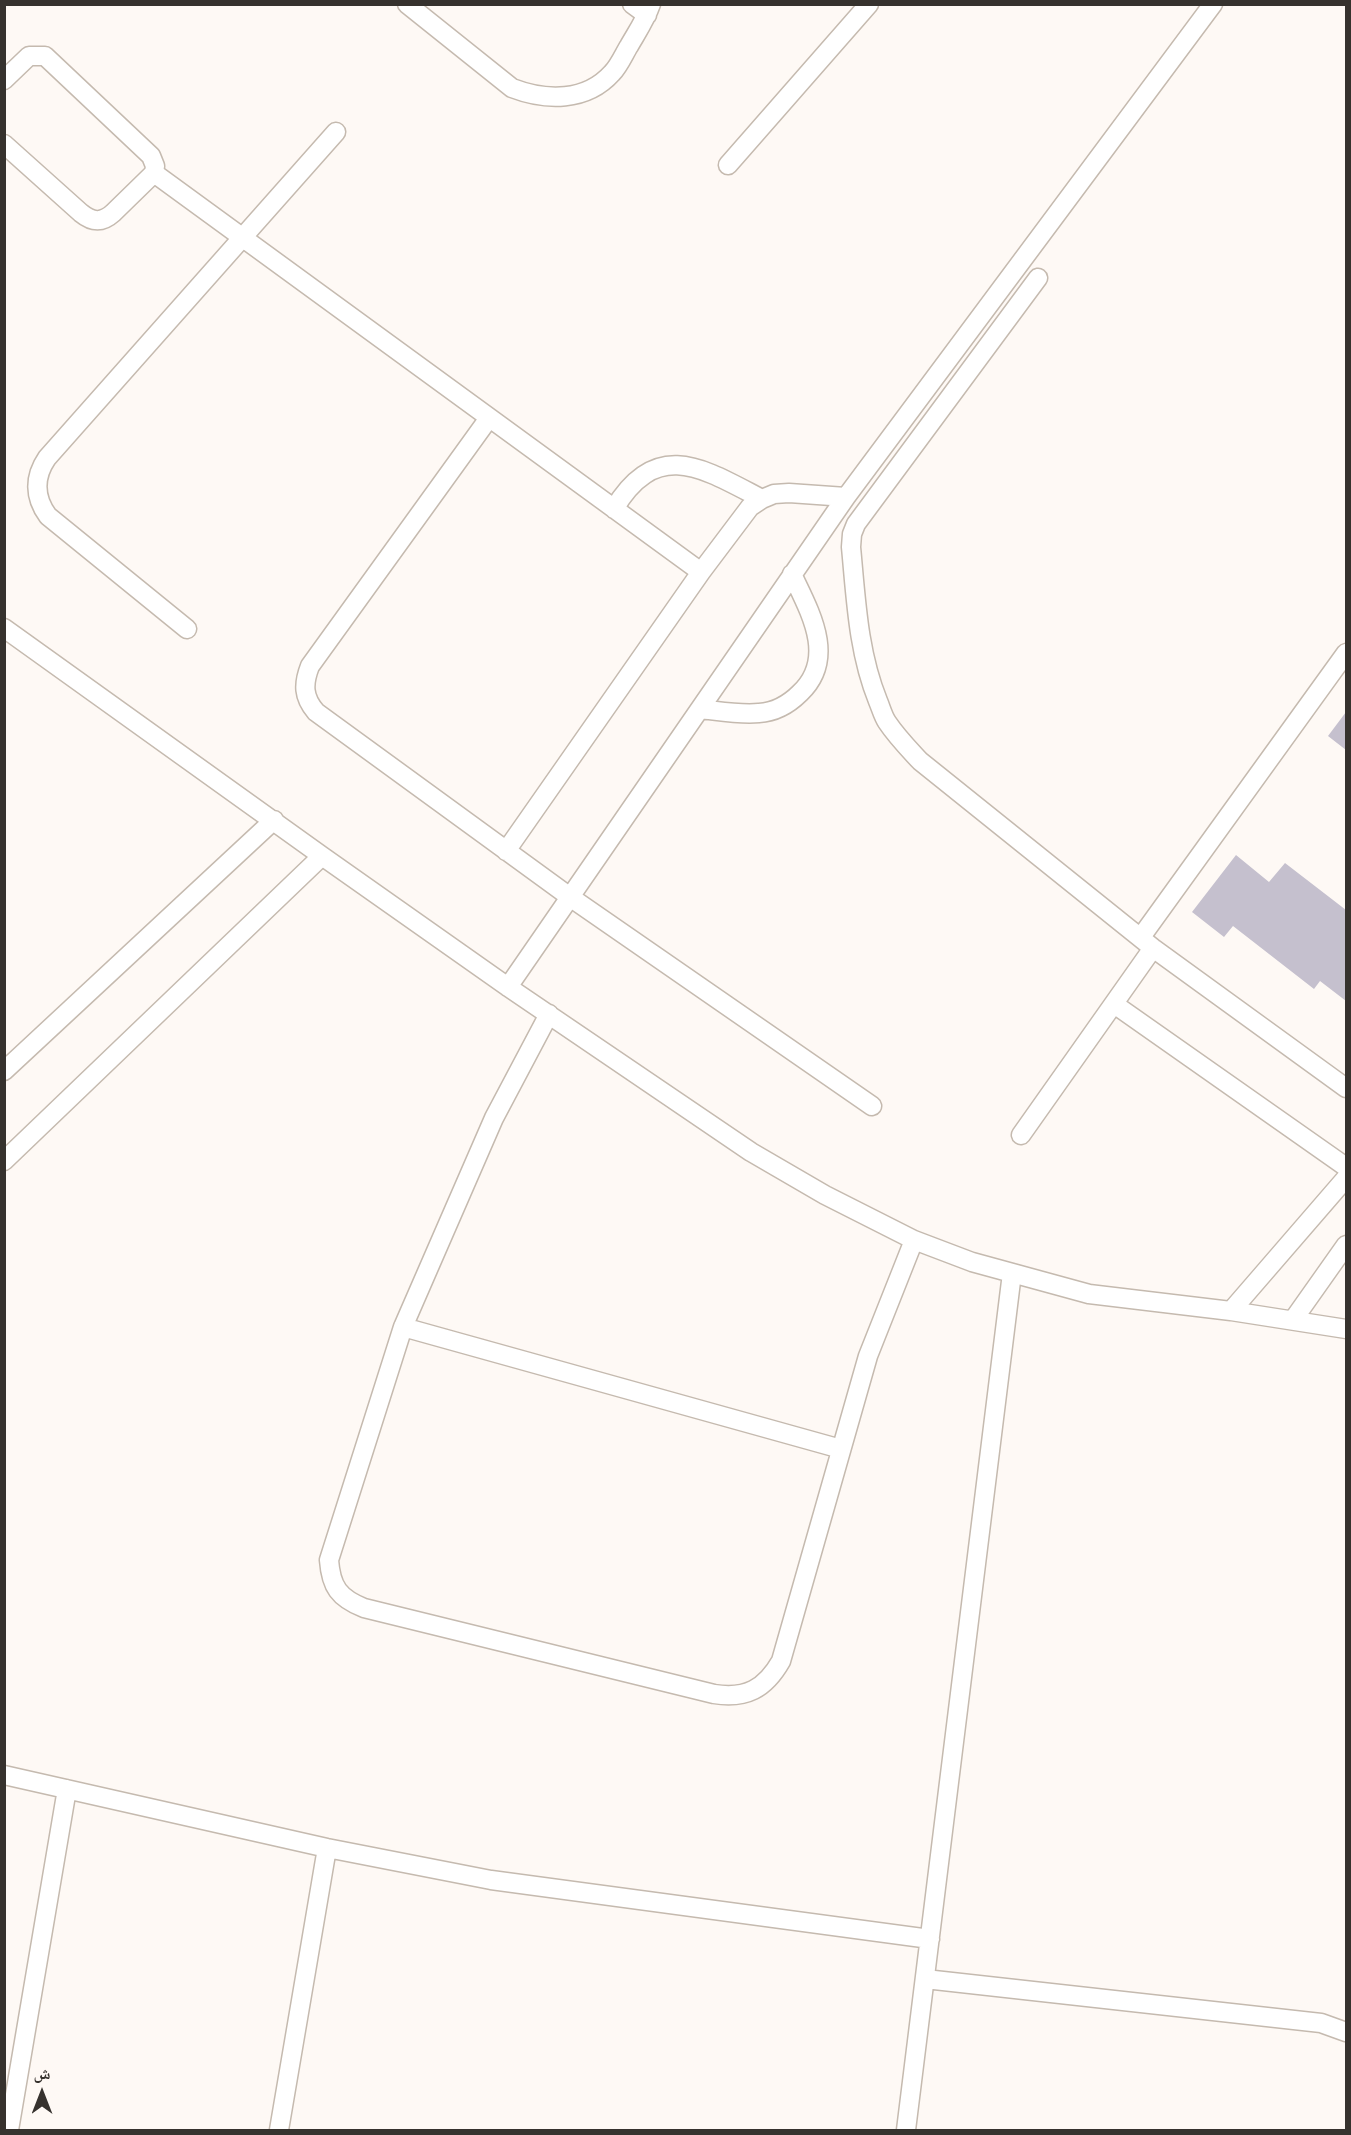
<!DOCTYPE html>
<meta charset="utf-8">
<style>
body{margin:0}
#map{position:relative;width:1351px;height:2135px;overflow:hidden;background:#fef9f5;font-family:Overpass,"Noto Naskh Arabic",sans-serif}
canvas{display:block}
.frame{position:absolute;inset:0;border:6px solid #36322e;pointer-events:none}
.north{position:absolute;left:12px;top:2063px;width:60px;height:60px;-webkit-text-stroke:4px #fef9f5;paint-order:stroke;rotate:0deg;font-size:16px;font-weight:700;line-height:24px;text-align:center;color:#36322e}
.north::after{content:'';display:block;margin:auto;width:21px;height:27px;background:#36322e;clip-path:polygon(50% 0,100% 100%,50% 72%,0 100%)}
</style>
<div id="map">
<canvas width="1351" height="2135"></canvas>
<div class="frame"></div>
<div class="north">ش</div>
</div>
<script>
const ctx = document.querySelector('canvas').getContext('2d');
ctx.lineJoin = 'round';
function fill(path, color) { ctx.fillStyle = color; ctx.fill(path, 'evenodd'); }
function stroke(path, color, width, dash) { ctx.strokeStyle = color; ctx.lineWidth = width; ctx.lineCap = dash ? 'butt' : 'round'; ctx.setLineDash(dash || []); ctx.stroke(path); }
fill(new Path2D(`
 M1346,712V750L1328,736Z
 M1236,855L1269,882L1285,863L1346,910V1001L1320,981L1314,989L1233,926L1224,937L1192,912Z`), '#c5c0ce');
const lane = new Path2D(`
 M407,4L512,88C546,101 586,102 612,73C619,66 624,54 629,46C637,32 646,19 651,4
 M632,4L647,15
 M4,80L29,56H45L151,156L155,166L154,173L113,213C102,223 92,222 81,213L4,144
 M728,165L869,4
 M154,173L701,572
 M1038,278L856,524L852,534L851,547C856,599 858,652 878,701C881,708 883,716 887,722C897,737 908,748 920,761L1153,948L1346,1088
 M489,418L310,666C303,684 303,697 316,712L570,897L872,1106
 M614,509C657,437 704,469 762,499
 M4,628L322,856L508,987L751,1152L825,1195L914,1240L972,1262L1089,1294L1231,1311L1346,1329
 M187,629L48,516C34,497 34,477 47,458L336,132
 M700,709C719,711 740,715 759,713C775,712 789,704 800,693C837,658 810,612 792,574
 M506,851L701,572L750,507L762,499L774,494L789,493L846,497
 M1141,937L1346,653
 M508,987L846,497L1213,4
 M1114,1004L1346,1167
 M549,1014L494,1118L403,1327L329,1560C331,1587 339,1598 364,1608L714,1694C746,1699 765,1689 781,1661L868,1356L914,1240
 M4,1071L274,820
 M1021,1135L1153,948
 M4,1161L322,856
 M1231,1311L1346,1178
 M1293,1320L1346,1245
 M403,1327L841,1449
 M4,1775L327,1848L491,1880L930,1939
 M925,1979L1321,2023L1346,2032
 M9,2130L67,1789
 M279,2130L327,1848
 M906,2130L1012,1273`);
stroke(lane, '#c5baaf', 21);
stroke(lane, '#fff', 18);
</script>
